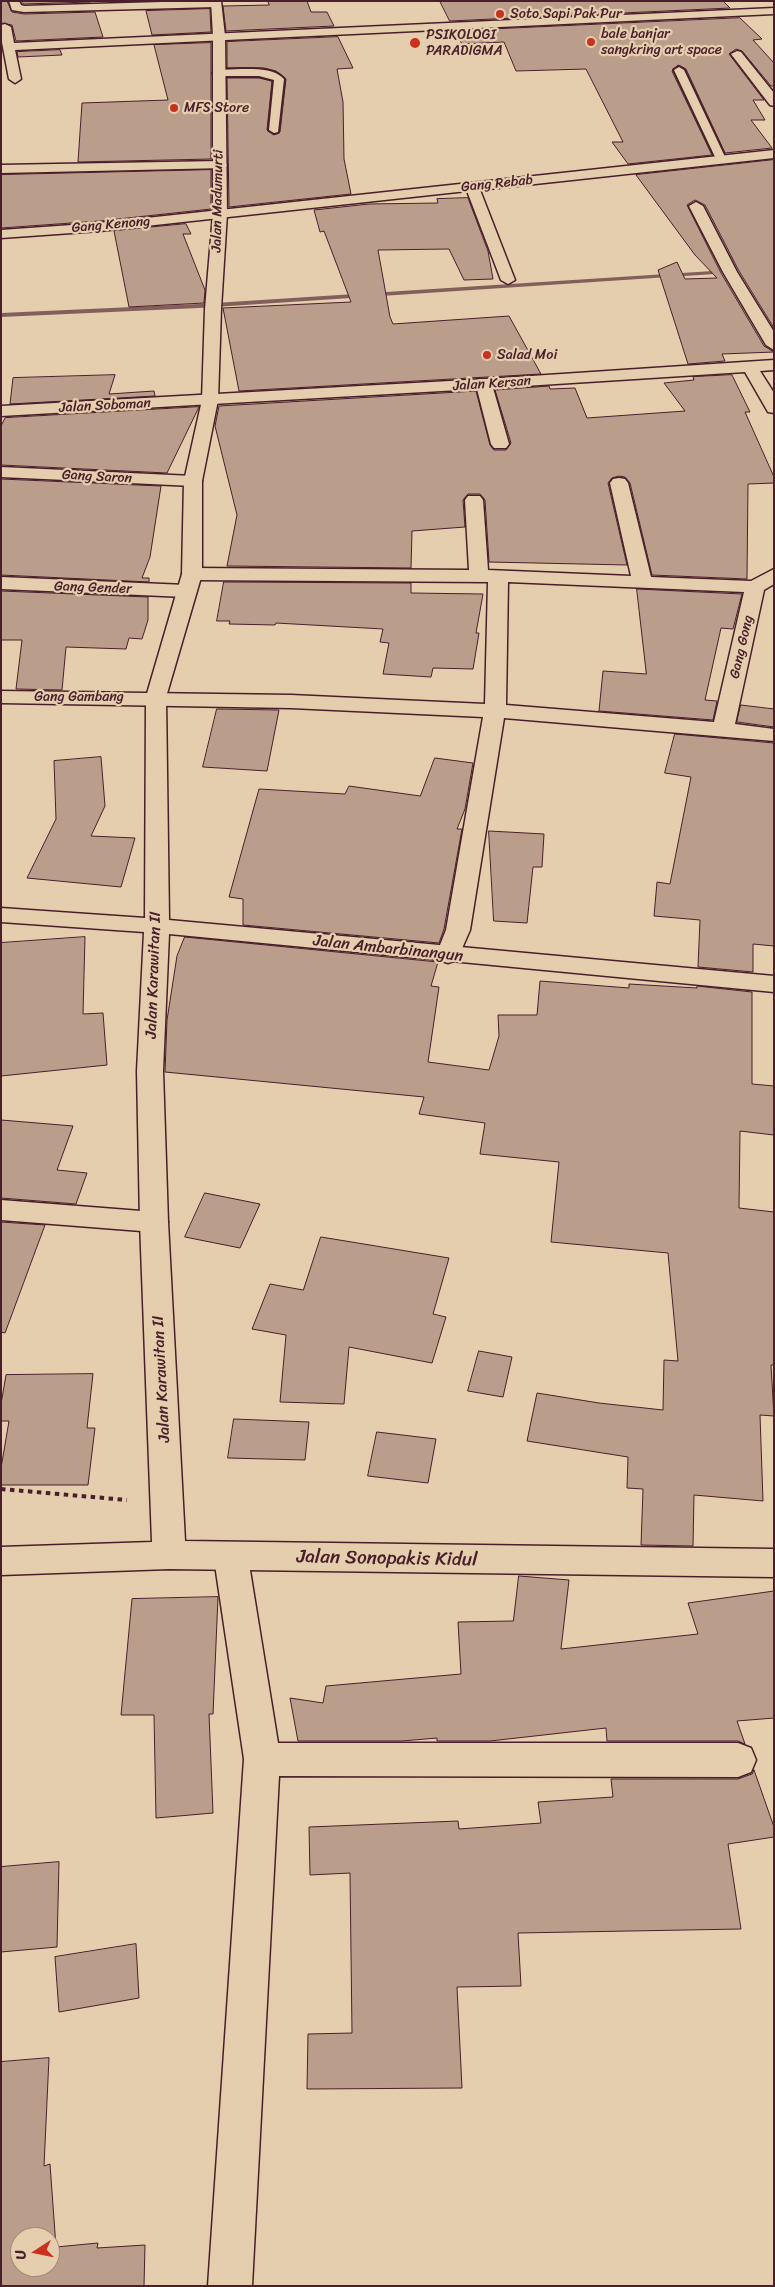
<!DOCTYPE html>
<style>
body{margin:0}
#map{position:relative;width:775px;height:2287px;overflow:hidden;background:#e5ceae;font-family:Sriracha,sans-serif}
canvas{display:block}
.frame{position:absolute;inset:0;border:2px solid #4a1f2b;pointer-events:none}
.north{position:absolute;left:10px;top:2227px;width:50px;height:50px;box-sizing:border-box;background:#e5ceae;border:1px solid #a7887a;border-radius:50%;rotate:259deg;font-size:14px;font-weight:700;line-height:20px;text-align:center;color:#4a1f2b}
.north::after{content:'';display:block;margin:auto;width:18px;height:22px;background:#c8321e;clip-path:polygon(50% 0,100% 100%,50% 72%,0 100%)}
</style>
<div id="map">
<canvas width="775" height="2287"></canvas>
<div class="frame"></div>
<div class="north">U</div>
</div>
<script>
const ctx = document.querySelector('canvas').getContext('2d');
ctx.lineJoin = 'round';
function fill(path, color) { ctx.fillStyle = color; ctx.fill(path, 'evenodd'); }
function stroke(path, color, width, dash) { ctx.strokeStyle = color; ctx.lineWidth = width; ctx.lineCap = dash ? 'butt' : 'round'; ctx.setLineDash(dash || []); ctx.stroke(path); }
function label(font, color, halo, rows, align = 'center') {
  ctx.font = font + ' Sriracha,sans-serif'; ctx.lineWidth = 4.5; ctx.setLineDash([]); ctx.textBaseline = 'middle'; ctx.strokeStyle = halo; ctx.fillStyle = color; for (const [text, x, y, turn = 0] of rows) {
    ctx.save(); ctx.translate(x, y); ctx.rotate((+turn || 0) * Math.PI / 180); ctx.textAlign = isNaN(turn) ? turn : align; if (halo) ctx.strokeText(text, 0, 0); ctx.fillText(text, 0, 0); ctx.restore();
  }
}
fill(new Path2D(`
 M713,271L716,273L715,274L199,308L1,317V313L199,304Z`), '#825f5a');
const building = new Path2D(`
 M1,1H7L12,12L24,14L95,12L103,37L16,41L12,25L1,23Z
 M21,1H91V2L24,4Z
 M268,1H307L311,12H327L334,26L226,31L223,6L269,5Z
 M440,1H723L730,8L450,21Z
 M210,9L211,32L152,35L146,11Z
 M740,18L762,39L753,40L774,63V86H771L742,51L736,49L729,54L764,100H753L765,120H751L772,148L725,153L686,69L678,65L672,71L712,155L628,164L612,142H623L586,69L516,71L504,42L462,44L455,31Z
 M338,37L353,68L337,69L343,102L344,159L351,194L229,207L227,78H259L272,81L267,130L274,135L280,132L286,79L276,71L264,68H227V42Z
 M211,43V159L78,162L82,103L168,100L154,45Z
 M60,50L62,55L18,57L17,52Z
 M774,160V328L739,271L705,205L695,200L687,205L721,273L764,346L774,352L722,354L725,361L688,364L658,270L677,262L685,279L717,278L695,255L636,175Z
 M211,170V209L100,221L1,228V175Z
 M468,198L488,251L493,279L464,280L449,249L378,250L390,317L393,324L509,316L541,374L239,391L223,308L351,302L324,231L320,232L314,210L369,204L438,203L437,199Z
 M186,224L191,234H183L205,290L204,303L129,307L114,231Z
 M115,375L109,394L154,391L155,396L10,404L13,378Z
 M732,375L750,412H745L774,477V483L748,484L747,579L652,575L630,483L625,477L619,476L612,478L608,483L627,565L489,562L485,500L480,494H468L463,500L465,527L412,531L411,568L227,566L237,515L215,426L219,406L476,391L490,445L494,450H506L511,443L495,390L549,386L550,389L575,388L587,418L685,411L664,383L694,380L693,377Z
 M199,407L167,473L1,465V426L5,418Z
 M1,479L161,486L150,557L142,578H149V582L1,575Z
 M224,582L411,583V593L483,594L476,633H479L473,669L433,668L431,677L383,674L389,643L380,642L383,629L276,623L275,625L229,624L230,621H217Z
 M637,589L742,594L733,629L721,628L705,700L717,701L713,720L599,711L603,671L646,674Z
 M1,591L148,597V620L142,639L129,638L126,649L66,647L62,690L16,689L22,640H1Z
 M741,705L774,709V727L737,722Z
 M217,709L279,710L267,771L203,767Z
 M675,734L774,743V946L753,944V972L698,967L700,920L654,916L657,882L670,884L691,777L665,773Z
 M101,757L105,806L91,836L135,838L121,887L27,878L56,819L54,761Z
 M435,758L473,763L465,809L457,829H462L444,929L439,943L243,925V899L229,897L259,789L345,794L349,786L420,796Z
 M489,831L544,834L542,867H533L527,923L494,921Z
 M85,937L83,1014L103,1013L107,1065L1,1076V943Z
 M185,937L438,962L431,986L439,987L428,1062L489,1070L499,1036L498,1015H537L540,981L629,988V984L697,988V986L752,992V1084L774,1086V1135L740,1131L739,1208L774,1212V1365H771L774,1416L760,1415L763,1501L694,1495L693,1546L641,1545L643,1489L627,1488L628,1457L527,1441L537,1393L599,1403L663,1410L664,1360L678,1361L668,1253L551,1242L559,1162L480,1154L485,1123L419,1114L424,1097L165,1072L167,1020L177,956Z
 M1,1120L73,1126L57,1170L87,1173L76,1204L1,1198Z
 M205,1193L260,1204L240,1248L185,1237Z
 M1,1222L45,1225L5,1333L1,1332Z
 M321,1237L449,1258L433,1314L446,1317L432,1363L349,1347L344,1404L280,1402L286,1335L252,1329L270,1284L303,1290Z
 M479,1351L512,1357L503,1397L468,1391Z
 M93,1374L87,1428H95L88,1485H1V1468L9,1421H1V1404L6,1375Z
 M234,1419L309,1422L305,1460L228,1458Z
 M377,1432L436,1439L428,1483L368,1476Z
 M519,1576L569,1580L561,1649L698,1634L688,1603L774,1591V1718L737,1721L745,1744L738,1741H607L606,1728L490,1741H437V1738L402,1741H298L290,1698L323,1703L326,1686L461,1674L458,1622L513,1621Z
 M218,1597L213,1714H209L213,1813L156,1818L154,1715H121L132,1599Z
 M754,1770L774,1827V1837L728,1844L741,1929L518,1933L521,1986L457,1987L462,2088L307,2089L308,2034L352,2033L350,1873L310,1875L309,1827L458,1821L459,1829L541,1823L538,1802L613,1797L611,1779H738L752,1774Z
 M59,1862L57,1947L1,1952V1867Z
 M136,1944L139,1998L59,2012L55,1957Z
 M49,2058L44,2166L50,2164L56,2247L98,2243L97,2248L145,2245L144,2286H1V2062ZM20,2237H50V2267H20Z`);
fill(building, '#ba9d8a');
stroke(building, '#4a1f2b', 1);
const lane = new Path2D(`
 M679,67L684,70L726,159L725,161H717L716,159L674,70Z
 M241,69C255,69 274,68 284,79L278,132L274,133L269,130L274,80L259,76H218L213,73L218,70Z`);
const street = new Path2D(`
 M9,1H19L21,5L24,6L197,1H218L221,4L216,7L24,12L12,10Z
 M774,8V14L15,50L21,79L15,83L9,79L1,37V25L5,24L11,27L14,43Z
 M737,51L741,52L774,93V106L770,105L731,54Z
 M774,150V158L480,190L515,280L508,284L501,280L467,191L100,231L1,238V230L100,223Z
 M220,161L227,165L225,168L1,173V165Z
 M696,202L703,206L737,272L774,332V350L766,345L723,272L689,206Z
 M774,360V370L760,371L774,393V413L768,412L745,372L493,388L509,444L506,448H494L491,444L477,389L1,416V406L486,379Z
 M1,467L193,476L199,477L202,481L199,485L193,486L1,477Z
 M619,478L625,479L628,483L651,577L751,581L774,569V584L764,590L735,724L774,729V741L504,718L470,930L457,960L448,963L439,960L436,955L446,930L483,717L291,708L1,703V691L291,695L485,704L488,582L192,580L185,578L182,574L185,570L192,568L469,570L465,500L468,496H480L483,500L488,570L631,576L610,483L613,479ZM508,582L744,592L714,722L506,705Z
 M1,577L186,585L193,587L196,591L193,595L186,597L1,589Z
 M1,1200L154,1212L164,1215L168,1222L164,1229L154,1232L1,1220Z
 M231,1544L243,1548L248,1558L278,1743H738L751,1748L756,1760L751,1772L738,1777L279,1776L252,2286H208L244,1759L214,1558L219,1548Z`);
const secondary = new Path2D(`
 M211,1H221L225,36L227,214L221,309L218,400L202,481V574L166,697L169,920L774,976V992L169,934L163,1071L168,1222L185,1541L774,1549V1577L169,1569L1,1575V1547L152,1542L140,1222L137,1071L144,932L1,922V908L145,918L146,697L182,574L184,481L202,400L205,309L213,214V36Z`);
stroke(lane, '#4a1f2b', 4);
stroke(street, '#4a1f2b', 3);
stroke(secondary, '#4a1f2b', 3);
stroke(new Path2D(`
 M1,1489L127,1500`), '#4a1f2b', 4, [4.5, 4.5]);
fill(lane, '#e5ceae');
fill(street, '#e5ceae');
fill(secondary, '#e5ceae');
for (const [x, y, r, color] of [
 [500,14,5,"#c8321e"],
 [591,42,5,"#c8321e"],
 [415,43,6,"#c8321e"],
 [174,108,5,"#c8321e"],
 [487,355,5,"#c8321e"]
]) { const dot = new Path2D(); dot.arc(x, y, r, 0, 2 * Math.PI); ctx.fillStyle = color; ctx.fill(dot); stroke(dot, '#e5ceae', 2); }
label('14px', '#4a1f2b', '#e5ceae', [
 ["Soto Sapi Pak Pur",510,14],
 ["bale banjar",601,34],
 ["sangkring art space",601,50],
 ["PSIKOLOGI",426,35],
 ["PARADIGMA",426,51],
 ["MFS Store",184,108],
 ["Salad Moi",497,355]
], 'left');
label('14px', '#4a1f2b', '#e5ceae', [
 ["Gang Rebab",497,184,-6],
 ["Jalan Madumurti",218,201,-89],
 ["Gang Kenong",111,225,-5],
 ["Jalan Kersan",492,384,-4],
 ["Jalan Soboman",105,406,-3],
 ["Gang Saron",97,477,3],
 ["Gang Gender",93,588,2],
 ["Gang Gong",742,647,-77],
 ["Gang Gambang",79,697]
]);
label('16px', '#4a1f2b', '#e5ceae', [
 ["Jalan Ambarbinangun",388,949,6],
 ["Jalan Karawitan II",154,975,-88],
 ["Jalan Karawitan II",162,1379,-93]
]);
label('19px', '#4a1f2b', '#e5ceae', [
 ["Jalan Sonopakis Kidul",387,1559,1]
]);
</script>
